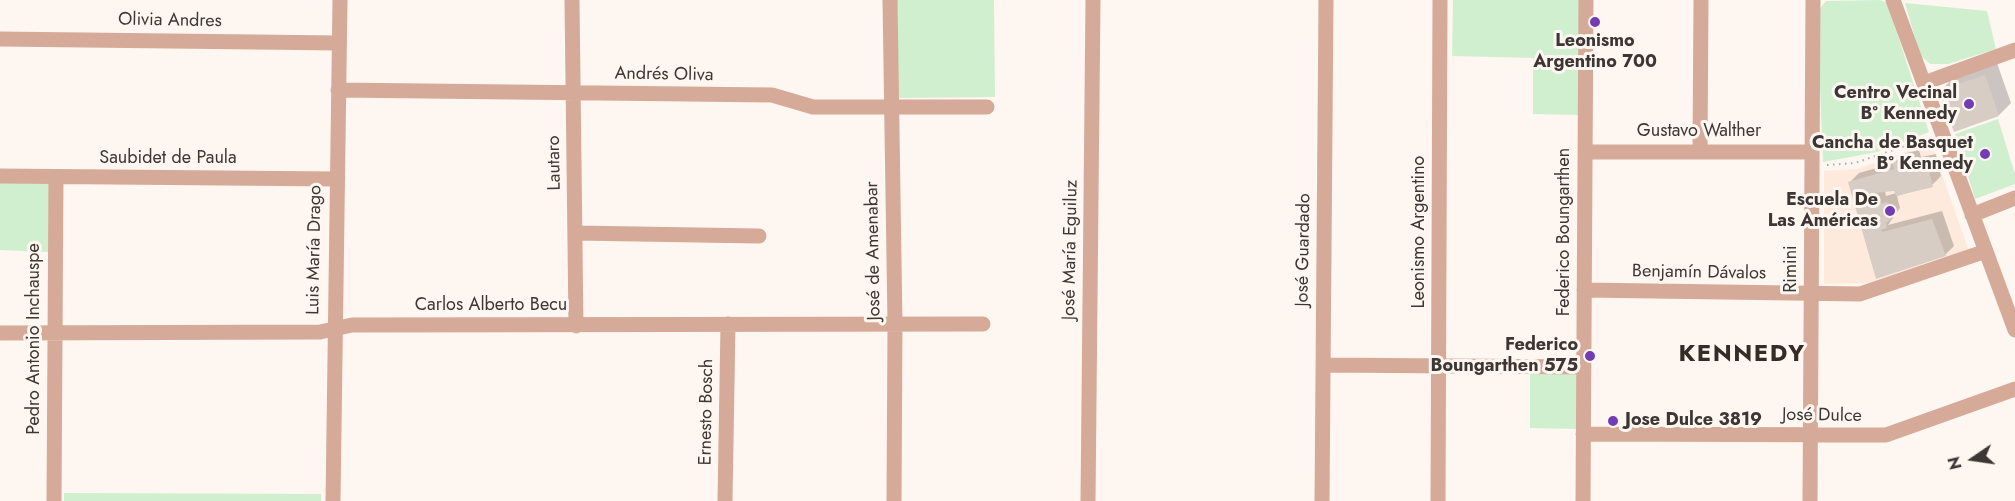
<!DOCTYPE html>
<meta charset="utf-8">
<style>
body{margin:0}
#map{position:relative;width:2015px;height:501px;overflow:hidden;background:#fef6f1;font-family:Jost,sans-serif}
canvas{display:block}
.north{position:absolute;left:1943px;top:429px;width:60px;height:60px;-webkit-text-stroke:4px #fef6f1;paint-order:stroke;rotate:257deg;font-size:16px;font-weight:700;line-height:24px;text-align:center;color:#3c3734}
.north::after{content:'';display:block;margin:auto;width:21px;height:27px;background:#3c3734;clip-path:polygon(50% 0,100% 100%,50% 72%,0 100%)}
</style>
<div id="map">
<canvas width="2015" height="501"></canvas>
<div class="north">N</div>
</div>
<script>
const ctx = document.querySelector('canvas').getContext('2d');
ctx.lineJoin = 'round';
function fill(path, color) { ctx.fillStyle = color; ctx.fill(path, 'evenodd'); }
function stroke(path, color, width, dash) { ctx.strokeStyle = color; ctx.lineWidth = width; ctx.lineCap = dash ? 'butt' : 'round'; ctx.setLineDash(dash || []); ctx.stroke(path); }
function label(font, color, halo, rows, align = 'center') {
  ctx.font = font + ' Jost,sans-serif'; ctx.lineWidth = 6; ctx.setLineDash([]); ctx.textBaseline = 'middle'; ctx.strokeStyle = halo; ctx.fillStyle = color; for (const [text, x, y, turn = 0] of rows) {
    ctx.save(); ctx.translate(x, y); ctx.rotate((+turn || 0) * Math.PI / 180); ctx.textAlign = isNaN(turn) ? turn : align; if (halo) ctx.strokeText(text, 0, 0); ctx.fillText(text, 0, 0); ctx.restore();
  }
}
fill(new Path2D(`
 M1931,143L1969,251L1874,283L1824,284V171L1857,169Z`), '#fdeadd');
fill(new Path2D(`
 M897,0H994L995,97L898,98Z
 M1453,0H1581L1579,115L1533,114V58L1452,56Z
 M1880,0L1887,3L1890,11L1929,132L1877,152L1823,162L1817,12L1826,1Z
 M1905,3L1987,11L1996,49L1948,64H1930L1920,55Z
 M1998,119L2015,174V184L1975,199L1955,134Z
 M0,179L51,180L49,252L0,250Z
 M1530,372L1578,373L1577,429L1530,428Z
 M64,493L321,494V501H64Z`), '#d0efcf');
fill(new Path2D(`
 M1997,63L2011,103L1999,115L1940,92L1952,79Z
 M1919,150L1921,157L1936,154L1941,176L1932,185L1897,196L1900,208L1888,225L1942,211L1954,246L1945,255L1877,277L1850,182L1859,173L1894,163L1903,154ZM1896,190V193L1886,196L1885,191Z`), '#0003');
fill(new Path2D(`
 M1985,75L1999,116L1954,132L1938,91Z
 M1910,159L1912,165L1927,162L1933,187L1896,196L1894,191L1874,193L1877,205L1887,202L1891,219L1886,223L1887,228L1881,230L1882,232L1932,219L1946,256L1876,279L1848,182L1894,169L1892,163Z`), '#d8cdc4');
stroke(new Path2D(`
 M1827,165L1855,163L1928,138`), '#afa8a4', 2, [1.5, 4.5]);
stroke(new Path2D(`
 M572,0L576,326
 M890,0L895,324L894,501
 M1893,0L2015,330
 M0,39L339,43
 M1924,83L2015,50
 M338,90L772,95L813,107H987
 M1700,151L1701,0
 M1585,152H1812
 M0,176L336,179
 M1972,215L2015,198
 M575,233L759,236
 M1584,290L1860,294L1986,251
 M0,333L320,332L352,325L983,324
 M1323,365L1584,367
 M1583,434L1886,435L2015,389
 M54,501L56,177
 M333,501L340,0
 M725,501L728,324
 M1088,501L1093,0
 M1322,501L1326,0
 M1438,501L1440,0
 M1583,501L1586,0
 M1810,501L1813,0`), '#d6aa98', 15);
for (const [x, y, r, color] of [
 [1595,22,6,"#723db4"],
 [1969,104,6,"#723db4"],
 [1985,154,6,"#723db4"],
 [1890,211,6,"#723db4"],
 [1590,356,6,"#723db4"],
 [1613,421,6,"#723db4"]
]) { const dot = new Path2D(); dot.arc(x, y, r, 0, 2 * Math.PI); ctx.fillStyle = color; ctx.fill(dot); stroke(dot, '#fef6f1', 2); }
label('18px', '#3c3734', '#fef6f1', [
 ["Olivia Andres",170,21,1],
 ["Andrés Oliva",664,75,1],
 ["Gustavo Walther",1699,132],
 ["Saubidet de Paula",168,159],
 ["Lautaro",555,163,-91],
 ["Leonismo Argentino",1420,232,-90],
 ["Federico Boungarthen",1565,232,-90],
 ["Luis María Drago",315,250,-89],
 ["José María Eguiluz",1071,250,-89],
 ["José Guardado",1304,250,-89],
 ["José de Amenabar",874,251,-91],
 ["Rimini",1792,269,-90],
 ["Benjamín Dávalos",1699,273,1],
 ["Carlos Alberto Becu",491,306],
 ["Pedro Antonio Inchauspe",35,339,-90],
 ["Ernesto Bosch",707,412,-89],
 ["José Dulce",1822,416,1]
]);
label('bold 18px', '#3c3734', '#fef6f1', [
 ["Leonismo",1595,42,"center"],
 ["Argentino 700",1595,63,"center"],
 ["Centro Vecinal",1957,94],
 ["B° Kennedy",1957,115],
 ["Cancha de Basquet",1973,144],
 ["B° Kennedy",1973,165],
 ["Escuela De",1878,201],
 ["Las Américas",1878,222],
 ["Federico",1578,346],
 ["Boungarthen 575",1578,367],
 ["Jose Dulce 3819",1625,421,"left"]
], 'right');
ctx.letterSpacing = '1.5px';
label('bold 24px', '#352c26', '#fef6f1', [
 ["KENNEDY",1742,355]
]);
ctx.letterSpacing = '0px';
</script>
